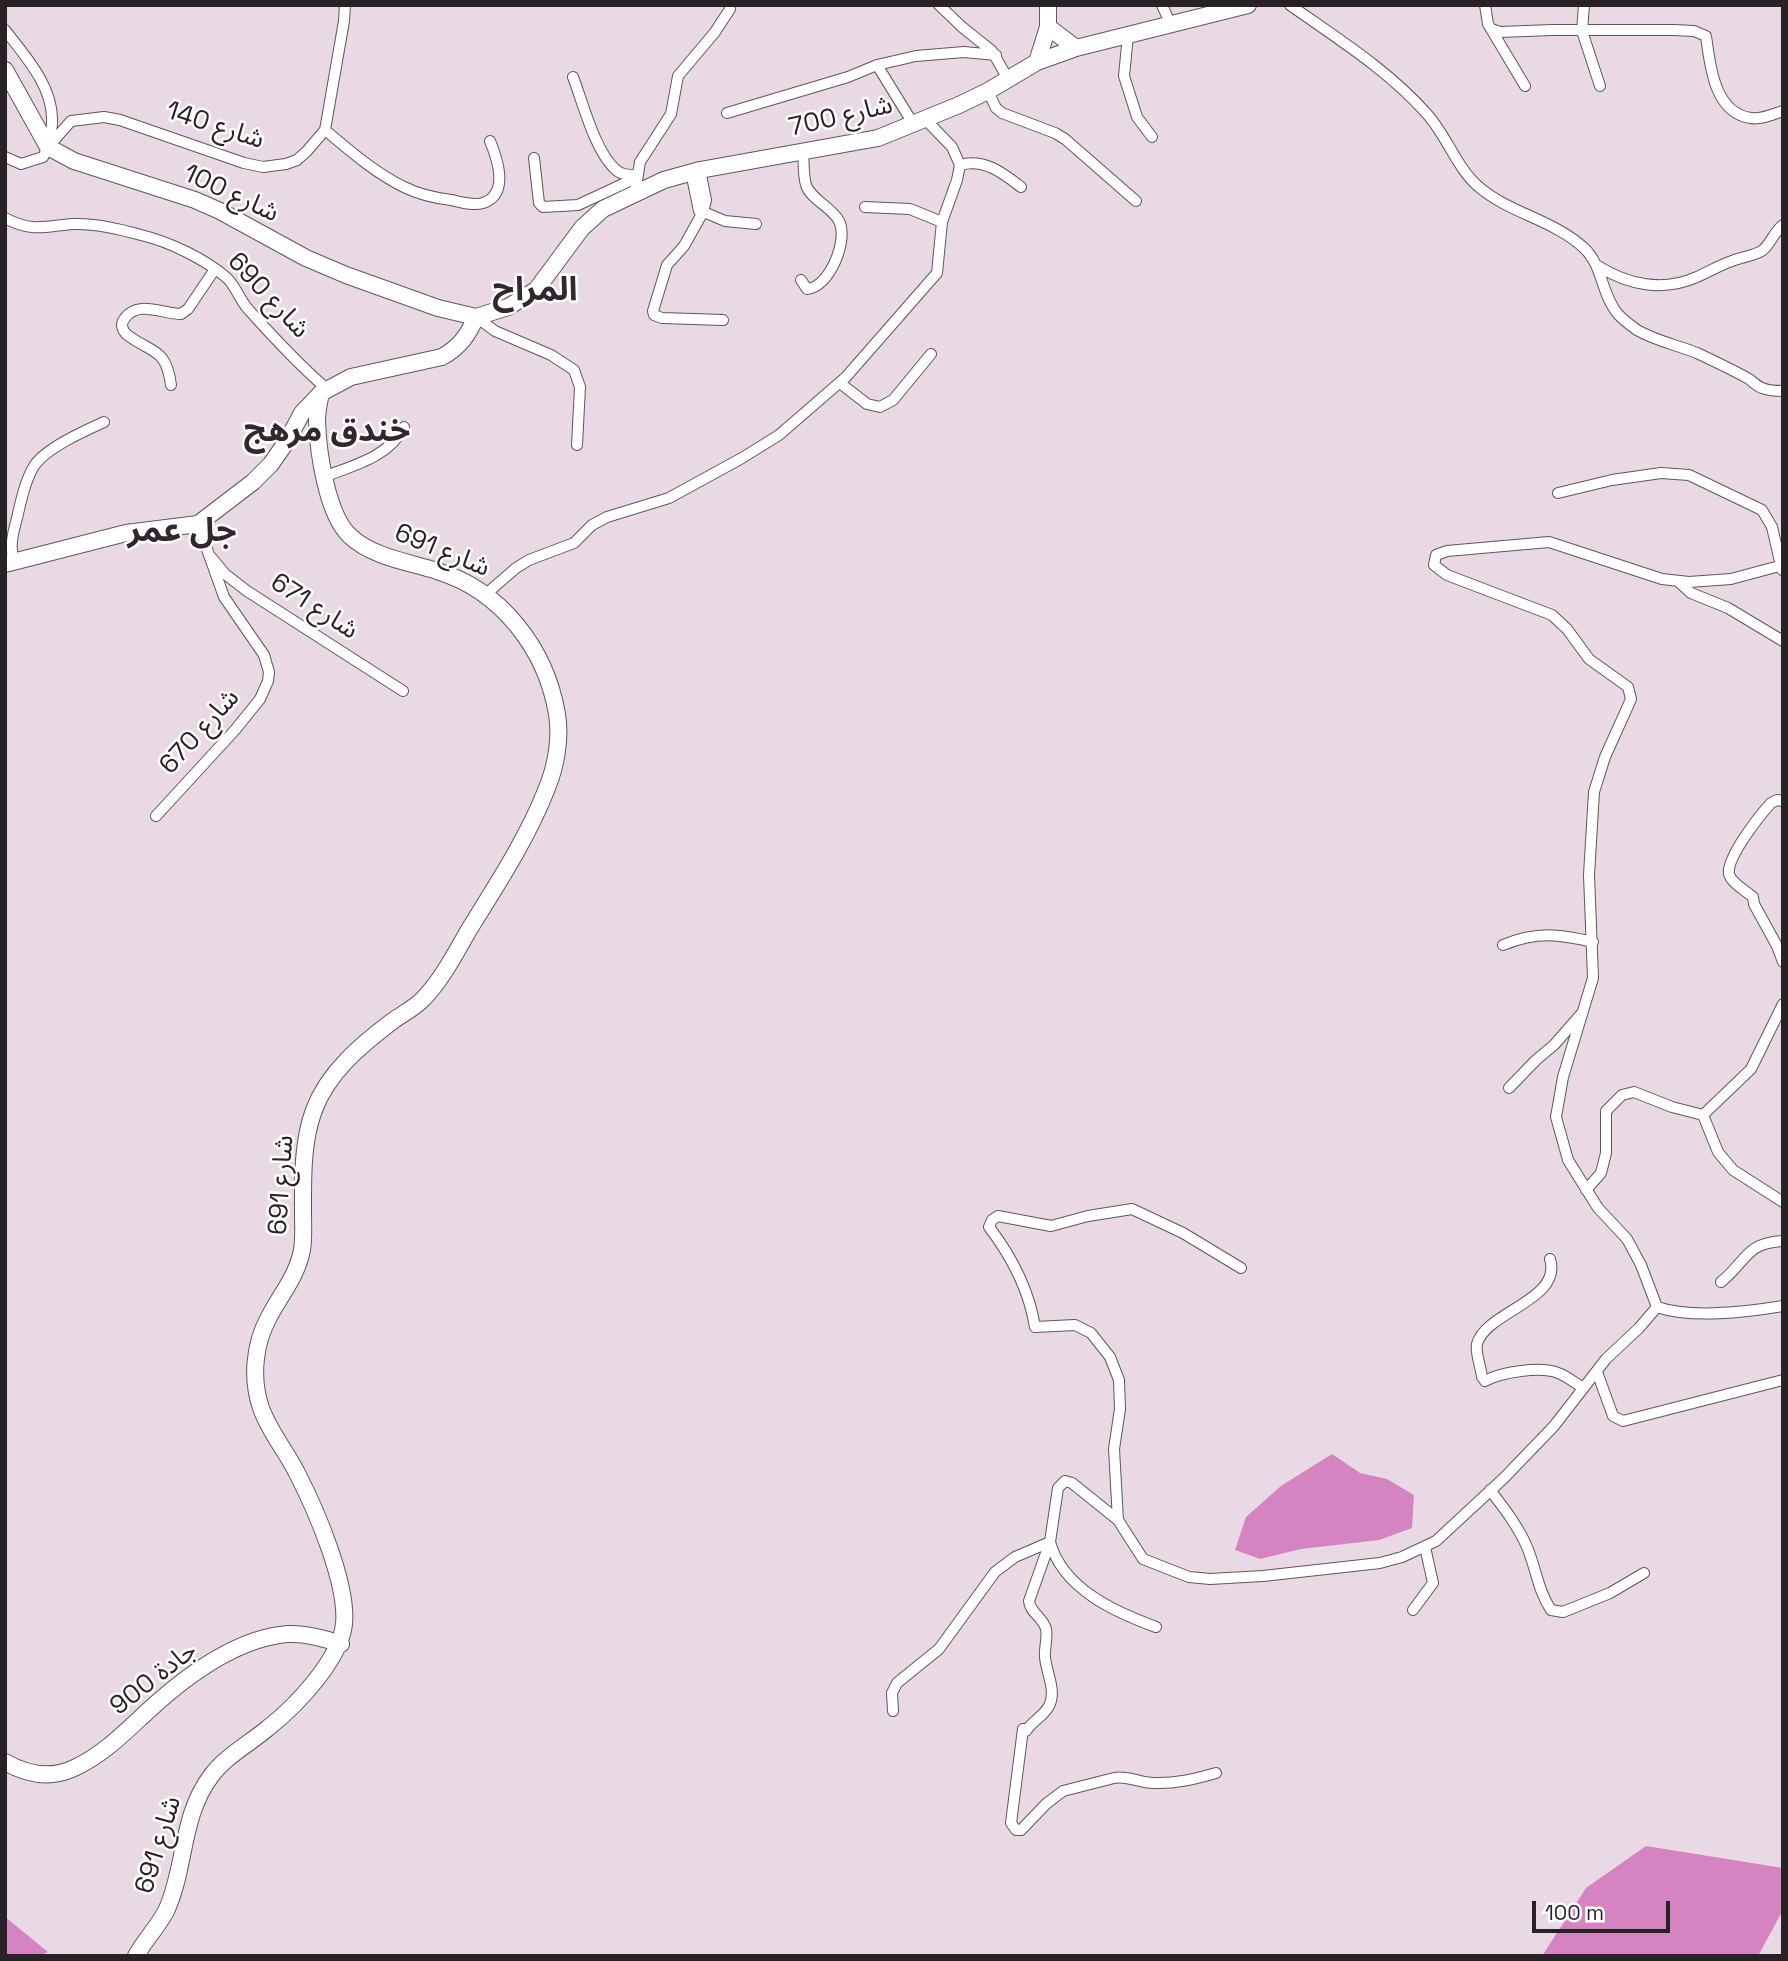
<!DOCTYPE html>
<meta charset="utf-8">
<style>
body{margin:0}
#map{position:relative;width:1788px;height:1961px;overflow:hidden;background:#e9d9e4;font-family:"Space Grotesk",sans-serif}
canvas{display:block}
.frame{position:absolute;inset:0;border:7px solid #282226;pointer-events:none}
.scale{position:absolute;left:1532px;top:1901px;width:138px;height:32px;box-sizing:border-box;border:4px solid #282226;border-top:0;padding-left:9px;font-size:21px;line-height:24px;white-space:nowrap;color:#282226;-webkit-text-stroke:5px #fff;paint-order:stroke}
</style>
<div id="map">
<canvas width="1788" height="1961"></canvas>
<div class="frame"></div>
<div class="scale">100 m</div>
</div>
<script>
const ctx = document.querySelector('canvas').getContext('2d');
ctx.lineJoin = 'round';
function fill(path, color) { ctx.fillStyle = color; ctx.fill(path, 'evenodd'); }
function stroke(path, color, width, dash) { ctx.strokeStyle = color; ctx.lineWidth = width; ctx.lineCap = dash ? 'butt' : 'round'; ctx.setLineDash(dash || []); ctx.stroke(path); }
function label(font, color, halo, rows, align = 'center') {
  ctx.font = font + ' "Space Grotesk","Noto Sans Arabic",sans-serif'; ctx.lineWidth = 5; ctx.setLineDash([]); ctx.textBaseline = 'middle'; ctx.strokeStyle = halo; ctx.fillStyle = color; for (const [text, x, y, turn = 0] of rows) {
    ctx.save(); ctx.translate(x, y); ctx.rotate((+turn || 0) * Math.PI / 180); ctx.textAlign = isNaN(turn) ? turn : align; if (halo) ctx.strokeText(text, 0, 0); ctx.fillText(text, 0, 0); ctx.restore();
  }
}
fill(new Path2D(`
 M1332,1454L1360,1473L1387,1479L1414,1495L1412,1528L1379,1540L1301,1549L1260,1559L1235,1550L1246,1517L1281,1486Z
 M1646,1846L1783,1868V1910L1758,1956H1542L1586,1888Z
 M5,1917L48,1952L40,1956H5Z`), '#d583c1');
const street = new Path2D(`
 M939,5L962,27L992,51L1008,79
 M1162,5L1171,25
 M1290,5C1338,39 1388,70 1427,114C1447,136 1457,169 1479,187C1509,213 1554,220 1584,248C1603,266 1601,293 1617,313C1623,320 1630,325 1637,330C1656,341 1677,345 1697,353C1714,361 1733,370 1749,379C1753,382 1757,386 1762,388C1769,391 1775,391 1783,391
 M1485,5L1488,24L1491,29L1500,32L1552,30H1674L1694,31L1706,36C1710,65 1714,113 1751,118C1761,120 1773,114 1783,111
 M1584,5L1582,31L1600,86
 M1491,29L1525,86
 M5,30C25,56 54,87 52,123C52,130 49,137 48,145
 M1128,35L1124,76L1137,117L1152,137
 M877,65L914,125
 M573,77C583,103 595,151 615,169C621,175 628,175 636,175
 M988,91L996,108L1002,113L1055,133L1065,139L1136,201
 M727,113L848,77L877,65L916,56L964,52L996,55
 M325,130C349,150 375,173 404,187C418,194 435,198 451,200C461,202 473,206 483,203C510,194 497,158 490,141
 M5,157L21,164L43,157L48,147L71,121L104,117L120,120L244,163L263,167L286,164L297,160L307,151L325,130L344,21L345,5
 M534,158L539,203L543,207L578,205L636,178
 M960,165C984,158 1003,173 1021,187
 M700,170L706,200L703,212L684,246L667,265L653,311L654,315L662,318L723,320
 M691,172L699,211
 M635,193L640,162L671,114L678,76L715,32L730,9
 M865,207L910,209L942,222
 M699,210L725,221L756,224
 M5,218C33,233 45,226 73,224C94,223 120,229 141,235C170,242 205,259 227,278C236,287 240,300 248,309C273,337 299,365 327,389
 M1598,266C1628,285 1663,292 1697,277C1708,272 1720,265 1732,261C1741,257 1755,256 1763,250C1771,243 1774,232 1783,225
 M801,280L807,289C829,288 849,240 839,221C832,207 811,200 806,185C803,175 804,162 803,151
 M476,317L495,331L551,355L574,370L580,387L577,445
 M840,383L867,404L880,407L893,400L931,354
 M171,385C166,347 152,354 126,334C122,329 120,324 125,318C138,300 163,314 181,314L188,309L215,269
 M324,477C354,465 389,457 404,427
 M1558,493L1612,480L1661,473L1689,475L1762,510L1772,527L1782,570
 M211,557L225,574L247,591L403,691
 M14,561C9,547 13,533 17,518C21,501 25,481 34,466C46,448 84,431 104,422
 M1783,565L1731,579L1689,582L1662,579L1549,542L1447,551L1436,555L1434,565L1447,575L1552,615L1567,629L1589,659L1628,687L1631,699L1628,706L1605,757L1594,792L1589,875L1593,978L1563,1077L1556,1117L1568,1160L1598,1208L1627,1239L1641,1265L1657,1307C1692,1319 1746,1312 1783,1306
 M1678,581L1691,593L1728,608L1783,641
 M486,594L516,568L529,560L574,543L592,525L607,517L669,498L742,458L779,435L846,377L937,273L942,222L957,180L960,165L952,147L926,120
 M1783,801L1777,800L1771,803C1760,815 1726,858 1729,874C1731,883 1746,891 1753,897L1754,904L1777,946L1783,962
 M156,816L235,730L260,699L268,681L269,672L264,655L224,597L198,524
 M1503,945C1537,931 1559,934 1593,942
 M1509,1088L1536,1060L1554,1045L1582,1013
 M1703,1115L1718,1152L1733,1170L1783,1202
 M1586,1190L1601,1173L1606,1153V1111L1622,1095L1634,1092L1672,1107L1703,1115L1751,1069L1783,1004
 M1550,1259C1563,1300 1485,1312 1477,1344C1475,1353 1481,1367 1482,1377L1485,1381C1501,1372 1541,1366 1558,1373C1567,1376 1575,1383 1583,1388
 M1241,1268L1183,1233L1132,1209L1088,1216L1051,1226L998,1216L992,1220L989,1227C1012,1257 1029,1290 1035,1327L1075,1325L1091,1333L1110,1357L1119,1380L1120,1409L1114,1449L1118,1520L1143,1559L1189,1577L1210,1579L1263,1576L1380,1563L1402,1557L1436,1541L1504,1478L1554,1426L1606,1359L1639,1328L1657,1307
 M1721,1282C1747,1261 1745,1243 1783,1241
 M1597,1372L1613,1416L1623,1421L1783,1380
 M1490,1490C1504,1508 1518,1526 1527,1547C1536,1568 1538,1591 1551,1610L1563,1612L1610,1593L1644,1573
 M1118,1520L1072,1483L1065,1481L1058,1488L1050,1542L1029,1601C1030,1613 1043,1617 1046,1629C1048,1638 1044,1648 1045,1657C1046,1672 1057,1691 1049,1706C1044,1716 1032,1721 1026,1731L1023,1729L1011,1823L1016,1830H1021L1046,1804L1063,1791L1114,1778C1127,1775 1140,1783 1153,1783C1175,1784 1195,1779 1216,1773
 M1413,1610L1433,1583L1425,1547
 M893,1711L892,1693L897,1683L939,1649L995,1572L1015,1557L1050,1542C1063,1589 1115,1612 1156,1627`);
const secondary = new Path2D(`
 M1048,27L1076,48
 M1037,62L1048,27V5
 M5,70L48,147L74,161L195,200L220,211L306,258L346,275L438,308L476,317L508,307L536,290L582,228L603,209L664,180L700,170L878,138L959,105L988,91L1037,62L1076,48L1248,5
 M5,564L126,533L198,524L253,482L271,464L287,441L302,413L321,393L351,377L442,357C460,347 468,335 476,317
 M5,1762C26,1774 49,1779 72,1769C102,1756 125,1732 149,1710C186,1676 236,1638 288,1634C306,1633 324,1638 341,1644
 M136,1956C145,1939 159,1926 167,1909C186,1866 181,1816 211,1776C226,1756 249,1744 268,1728C296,1706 340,1660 344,1624C348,1584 316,1510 297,1473C286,1451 269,1431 261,1408C251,1379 254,1344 269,1317C281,1294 297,1276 302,1250C304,1238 303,1225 303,1212C303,1179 302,1142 314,1110C328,1072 362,1044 394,1020C404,1013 416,1007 424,998C443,978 456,952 470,928C498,883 528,837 547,788C556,766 561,738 557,714C546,649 501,590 437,571C409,562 372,557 350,536C327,515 318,452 317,421C317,412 319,402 321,393`);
stroke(street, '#62555e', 12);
stroke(secondary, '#62555e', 18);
stroke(street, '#fff', 10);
stroke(secondary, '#fff', 16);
label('26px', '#282226', '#fff', [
 ["شارع 700",841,117,-13],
 ["شارع 140",215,126,18],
 ["شارع 100",231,194,25],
 ["شارع 690",268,296,47],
 ["شارع 691",442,551,22],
 ["شارع 671",314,607,33],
 ["شارع 670",200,732,-48],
 ["شارع 691",282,1185,-86],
 ["جادة 900",154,1679,-38],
 ["شارع 691",159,1845,-73]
]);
label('bold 33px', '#32262f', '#fff', [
 ["المراح",535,291],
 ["خندق مرهج",327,432],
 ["جل عمر",182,532]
]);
</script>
